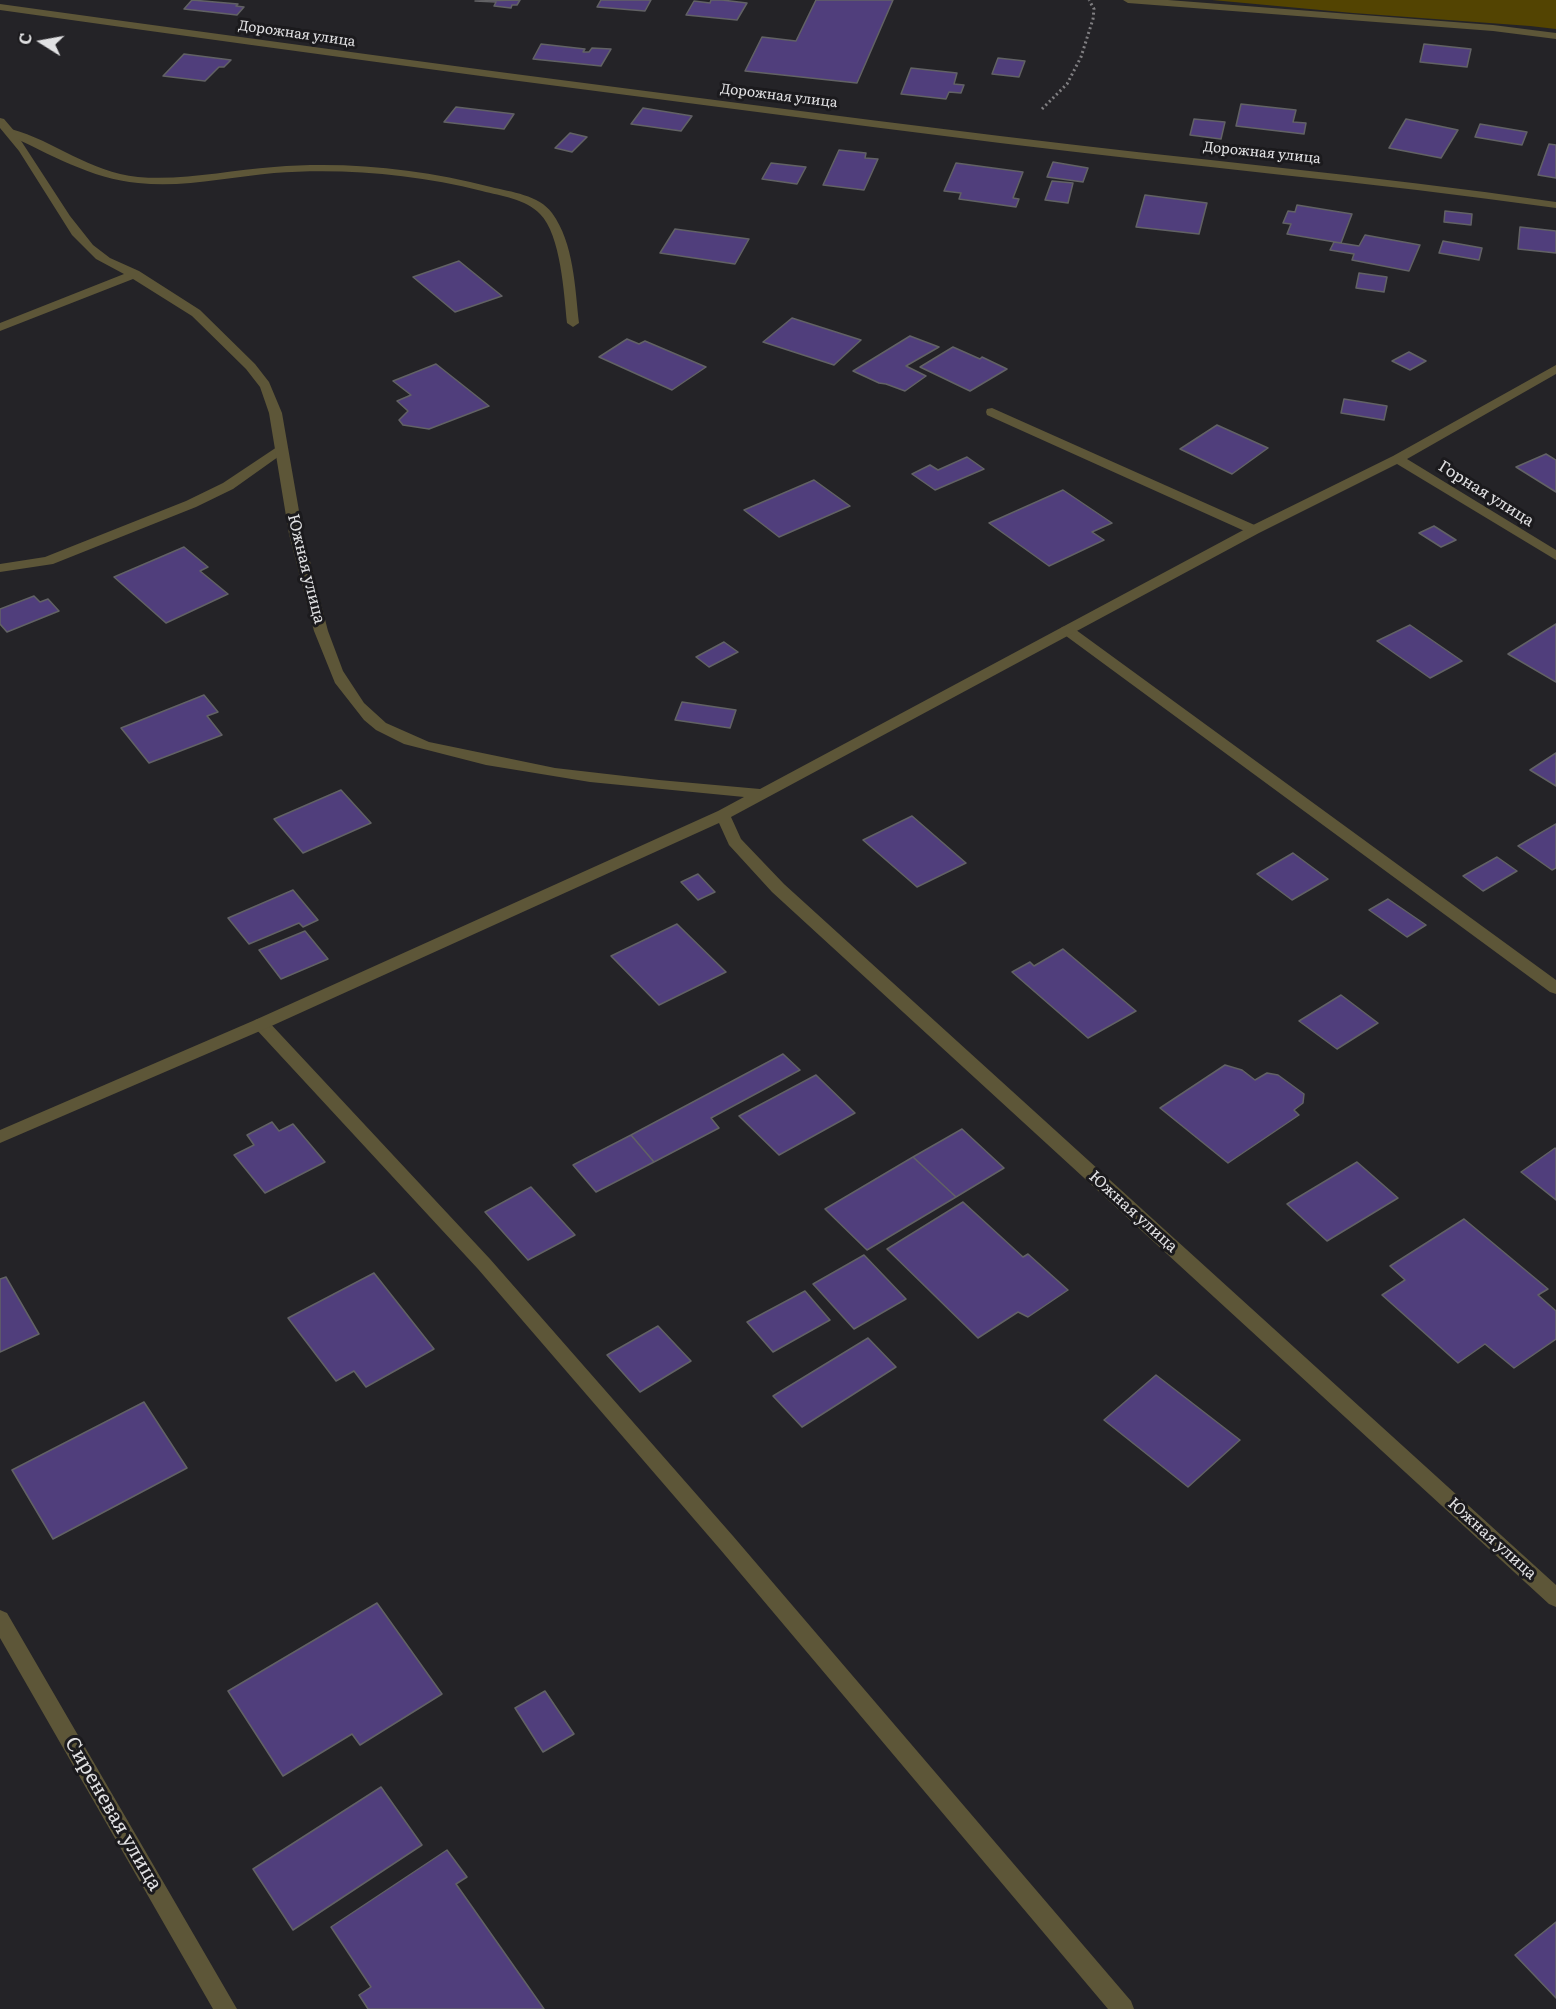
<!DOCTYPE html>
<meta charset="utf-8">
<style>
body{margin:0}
#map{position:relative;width:1556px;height:2009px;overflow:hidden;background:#242327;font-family:Literata,serif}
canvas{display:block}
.north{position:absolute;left:12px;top:12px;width:60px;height:60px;-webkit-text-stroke:4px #1b1a1d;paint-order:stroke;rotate:281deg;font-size:16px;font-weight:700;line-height:24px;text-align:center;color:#e1e1e3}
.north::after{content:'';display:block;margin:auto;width:21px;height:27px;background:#e1e1e3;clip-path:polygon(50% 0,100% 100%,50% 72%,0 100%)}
</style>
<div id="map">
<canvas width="1556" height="2009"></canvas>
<div class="north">С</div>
</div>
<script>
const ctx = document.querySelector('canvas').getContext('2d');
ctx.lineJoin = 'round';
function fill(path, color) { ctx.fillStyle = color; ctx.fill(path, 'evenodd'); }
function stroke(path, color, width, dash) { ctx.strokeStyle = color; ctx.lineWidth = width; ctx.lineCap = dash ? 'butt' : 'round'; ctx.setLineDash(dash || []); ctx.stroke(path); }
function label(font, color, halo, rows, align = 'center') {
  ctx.font = font + ' Literata,serif'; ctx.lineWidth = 6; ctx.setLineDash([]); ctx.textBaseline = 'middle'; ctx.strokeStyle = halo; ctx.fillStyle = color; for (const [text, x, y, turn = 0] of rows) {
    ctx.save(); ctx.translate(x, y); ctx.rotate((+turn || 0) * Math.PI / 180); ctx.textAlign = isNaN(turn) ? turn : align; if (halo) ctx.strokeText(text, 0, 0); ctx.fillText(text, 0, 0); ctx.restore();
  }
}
fill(new Path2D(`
 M1212,0H1556V29L1530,26L1353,13Z`), '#534402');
const building = new Path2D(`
 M192,0L238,4L236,6L244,7L237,15L184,9Z
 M520,0L517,5H512L511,8L494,6L496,2L475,1Z
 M601,0H651L645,11L597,7Z
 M711,0H722L747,3L737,20L686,15L694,1L710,3Z
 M816,0H893L857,83L745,71L762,37L796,41Z
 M541,44L585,49L583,52H589L592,48L611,49L601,66L533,59Z
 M1424,44L1471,49L1467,67L1420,62Z
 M184,54L231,60L224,67H219L205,81L163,76Z
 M998,58L1025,61L1019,77L992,74Z
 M911,68L957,73L954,84L964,85L961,93L949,92L946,99L901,94Z
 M1241,104L1296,110L1293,122L1306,123L1304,134L1236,126Z
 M456,107L514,114L504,129L444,122Z
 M643,108L692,116L681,131L631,124Z
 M1194,119L1225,122L1221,139L1190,135Z
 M1406,119L1458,130L1441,158L1389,148Z
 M1480,124L1527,132L1522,145L1475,137Z
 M570,133L587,137L572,152L555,148Z
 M1549,144L1556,145V178L1538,175Z
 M839,150L866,153L865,158L878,159L864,190L823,185Z
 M1053,162L1088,168L1083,182L1047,177Z
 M771,163L806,167L797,184L762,179Z
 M956,163L1023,172L1013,198L1019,199L1016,207L959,199L961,193L944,191Z
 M1052,181L1073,183L1068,203L1045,200Z
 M1145,195L1207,203L1199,234L1136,227Z
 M1297,205L1352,214L1341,243L1287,234L1291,224L1283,223L1288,211L1295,212Z
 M1445,211L1472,214L1471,225L1444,222Z
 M1520,227L1556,231V253L1518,249Z
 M675,229L749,239L735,264L660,253Z
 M1365,235L1420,245L1409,271L1352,260L1354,254L1330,250L1334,242L1359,246Z
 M1443,241L1482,248L1479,260L1439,253Z
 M459,261L502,296L455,312L413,277Z
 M1359,273L1387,277L1384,292L1356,288Z
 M792,318L861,340L834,365L763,342Z
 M910,336L939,347L906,366L926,376L905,391L886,384L879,383L853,371Z
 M627,339L639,344L645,341L706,367L672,390L599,357Z
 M953,347L980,359L982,357L1007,369L970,391L920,367Z
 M1409,352L1426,361L1410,370L1392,361Z
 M436,364L489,406L429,429L403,425L399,420L408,411L397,401L411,395L393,381Z
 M1344,399L1387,406L1384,420L1341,413Z
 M1217,425L1268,448L1232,474L1180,449Z
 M1546,454L1556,460V492L1516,467Z
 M967,457L984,469L935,490L912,474L930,465L938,470Z
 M814,480L850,506L779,537L744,510Z
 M1063,490L1112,523L1092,532L1104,540L1049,566L989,523Z
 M1434,526L1456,540L1441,547L1419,533Z
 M184,547L208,567L200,571L228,594L166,623L114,577Z
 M34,596L40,602L48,599L59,611L7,632L0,624V609Z
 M1556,624V682L1508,654Z
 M1410,625L1462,661L1430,678L1377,641Z
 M724,642L738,652L709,667L696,657Z
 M204,695L218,712L207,716L222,735L149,763L121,728Z
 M682,702L736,710L730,728L675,720Z
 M1556,753V786L1530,770Z
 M341,790L371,823L303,853L274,819Z
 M912,816L966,863L917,887L863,840Z
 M1556,824V868L1552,870L1518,846Z
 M1293,853L1328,879L1292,900L1257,874Z
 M1497,857L1517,871L1483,891L1463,876Z
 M698,874L715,892L698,900L681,882Z
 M293,890L318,920L303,927L299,923L249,944L228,918Z
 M1388,899L1426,925L1407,937L1369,910Z
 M677,924L726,972L659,1005L611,956Z
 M305,931L328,959L281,979L259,950Z
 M1063,949L1136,1011L1088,1038L1012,972L1030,962L1034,966Z
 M1341,995L1378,1023L1337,1049L1299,1021Z
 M783,1054L800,1070L711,1118L719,1128L654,1162L631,1135Z
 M1225,1065L1242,1070L1255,1080L1267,1073L1278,1075L1304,1094L1303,1103L1294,1110L1299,1115L1228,1163L1160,1108Z
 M816,1075L855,1113L779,1155L739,1116Z
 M272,1122L279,1131L293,1124L325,1162L265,1193L234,1155L254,1145L247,1135Z
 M962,1129L1004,1168L956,1197L913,1157Z
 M631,1135L654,1162L596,1192L573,1165Z
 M1555,1148L1556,1149V1200L1521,1172Z
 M913,1157L956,1197L867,1250L825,1209Z
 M1357,1162L1398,1198L1327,1241L1287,1204Z
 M531,1187L575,1235L528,1260L485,1212Z
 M963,1202L1023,1257L1028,1254L1068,1290L1028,1317L1018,1312L978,1338L887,1249Z
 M1464,1219L1548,1289L1538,1295L1556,1311V1339L1514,1368L1485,1344L1458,1363L1382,1295L1405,1280L1390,1266Z
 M864,1255L906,1299L854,1329L813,1284Z
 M374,1273L434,1349L366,1387L354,1371L336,1381L288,1318Z
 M6,1277L39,1334L0,1352V1279Z
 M805,1291L830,1320L773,1352L747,1322Z
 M658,1326L691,1361L640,1392L607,1355Z
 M868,1338L896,1367L802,1427L773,1396Z
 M1156,1375L1240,1440L1188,1487L1104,1420Z
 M144,1402L187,1468L53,1539L12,1470Z
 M377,1603L442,1694L360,1745L352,1734L283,1776L228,1691Z
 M545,1691L574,1734L543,1752L515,1708Z
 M381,1787L422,1845L293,1930L253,1869Z
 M447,1850L467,1877L456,1884L544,2009H368L359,1995L371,1987L331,1927Z
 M1556,1922V1998L1515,1955Z`);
fill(building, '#503e7c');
stroke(building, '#626265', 1.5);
stroke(new Path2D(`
 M1042,109L1067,84L1081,57L1093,19L1094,9L1089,0`), '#807f82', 3, [2, 3]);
fill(new Path2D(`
 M1123,0H1168L1493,25L1556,33V39L1493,31L1128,3Z
 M11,129C55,141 89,172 138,177C184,181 229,170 274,167C347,161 420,169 491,187C511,192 539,195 552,213C574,243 575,288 579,323L573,327L567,323C564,294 561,235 540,214C526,199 501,196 482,191C414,174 344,168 274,173C229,177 184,188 138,183C92,179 49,154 7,134V130Z
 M992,408L1259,527L1261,530L1254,534L1249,533L987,415L986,412L987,409Z
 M280,445L286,449L285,452L233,489L196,507L53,564L0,572V564L45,557L186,501L223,483Z
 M1067,626L1072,627L1556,980V994L1550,992L1062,633L1060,630L1062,627Z
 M261,1018L267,1020L490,1259L733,1536L1131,2001L1134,2009H1108L719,1548L478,1269L255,1028L253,1024L255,1020Z`), '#5d5638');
fill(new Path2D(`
 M0,4C333,50 666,95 1000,136C1185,159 1371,175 1556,202V208C1371,182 1185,166 1000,143C666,101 333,57 0,10Z
 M0,118L4,119L16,133L70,216L93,245L110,258L139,271L200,310L255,364L269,382L282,413L303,534L328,631L343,671L364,703L386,723L429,742L555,768L659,780L760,789L1249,527L1393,456L1556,365V374L1407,459L1556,550V560L1397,464L1259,533L731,817L741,839L784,884L1556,1585V1607L1549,1604L772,892L729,845L719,823L267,1028L0,1143V1130L255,1020L718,811L744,797L590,782L486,765L404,744L376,730L364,720L335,683L314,631L289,534L269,413L260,387L246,369L192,316L133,279L0,331V323L124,274L96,259L72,235L19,151L0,128Z
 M0,1610L7,1613L237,2009H213L0,1638Z`), '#5d5638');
label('14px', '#e1e1e3', '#1b1a1d', [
 ["Дорожная улица",297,34,8],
 ["Дорожная улица",779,96,7],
 ["Дорожная улица",1262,153,6]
]);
label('16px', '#e1e1e3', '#1b1a1d', [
 ["Горная улица",1486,494,32],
 ["Южная улица",306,569,76],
 ["Южная улица",1133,1212,42],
 ["Южная улица",1492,1539,42]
]);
label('20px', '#e1e1e3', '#1b1a1d', [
 ["Сиреневая улица",113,1814,60]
]);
</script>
